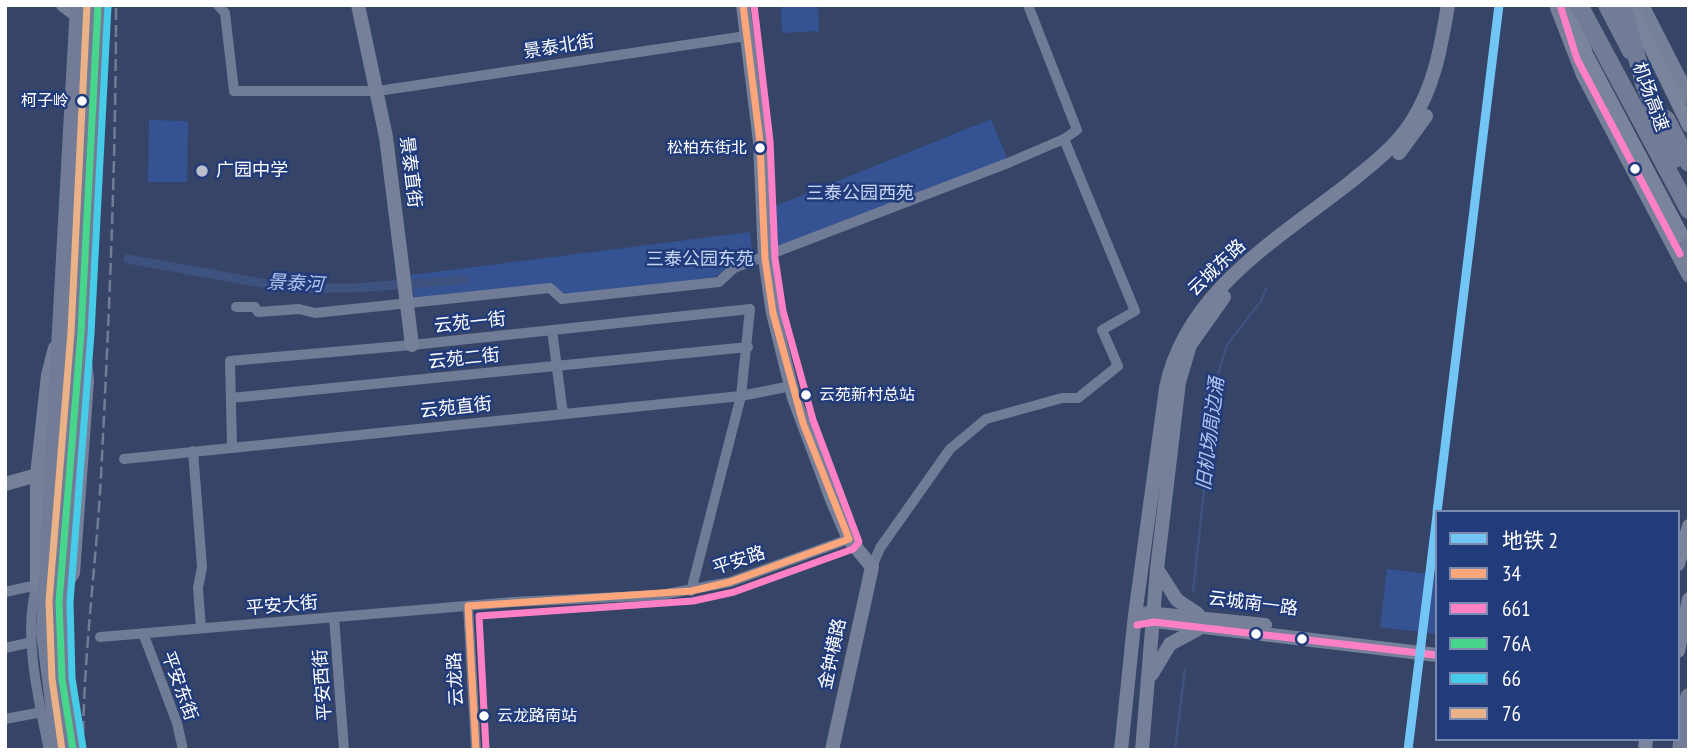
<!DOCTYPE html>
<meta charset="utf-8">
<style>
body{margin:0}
#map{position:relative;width:1694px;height:755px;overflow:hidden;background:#364467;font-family:"PT Sans Narrow","Noto Sans SC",sans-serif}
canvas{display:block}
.frame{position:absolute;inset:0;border:7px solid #fff;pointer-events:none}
.legend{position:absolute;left:1435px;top:510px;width:245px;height:231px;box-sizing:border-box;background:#223c7b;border:2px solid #7a8ab0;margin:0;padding:9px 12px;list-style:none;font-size:21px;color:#fff}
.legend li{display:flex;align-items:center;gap:14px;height:35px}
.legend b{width:35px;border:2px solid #7a8ab0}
</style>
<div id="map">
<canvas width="1694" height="755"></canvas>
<div class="frame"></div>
<ul class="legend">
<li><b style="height:9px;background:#73c5f5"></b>地铁 2</li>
<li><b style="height:9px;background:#fea67b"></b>34</li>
<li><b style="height:9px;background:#ff80c5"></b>661</li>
<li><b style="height:9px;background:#46d78d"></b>76A</li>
<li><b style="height:9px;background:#46cce9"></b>66</li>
<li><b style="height:9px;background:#ebb288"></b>76</li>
</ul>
</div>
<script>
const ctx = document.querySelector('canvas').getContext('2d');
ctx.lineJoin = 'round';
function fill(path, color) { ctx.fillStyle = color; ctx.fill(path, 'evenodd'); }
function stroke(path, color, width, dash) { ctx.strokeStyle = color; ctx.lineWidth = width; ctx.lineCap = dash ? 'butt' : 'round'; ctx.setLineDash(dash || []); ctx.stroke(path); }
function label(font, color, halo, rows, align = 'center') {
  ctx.font = font + ' "PT Sans Narrow","Noto Sans SC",sans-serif'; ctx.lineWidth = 5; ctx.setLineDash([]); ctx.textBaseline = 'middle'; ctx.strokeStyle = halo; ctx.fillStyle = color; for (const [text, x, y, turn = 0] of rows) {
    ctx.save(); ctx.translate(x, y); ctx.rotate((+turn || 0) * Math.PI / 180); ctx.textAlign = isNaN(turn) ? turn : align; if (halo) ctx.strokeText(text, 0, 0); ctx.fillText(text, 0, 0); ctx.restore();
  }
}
fill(new Path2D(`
 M781,5H818L819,31L782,33Z
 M991,119L1007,158L771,253L768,209Z
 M149,120L188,121L187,182H148Z
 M750,232L753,260L733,266L709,280L566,294L550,286L414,299L411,275Z
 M1387,569L1437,575V634L1380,627Z`), '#355292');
stroke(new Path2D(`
 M1193,592L1216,380L1227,345L1261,301L1266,289
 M1175,750L1185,669`), '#3e527f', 2.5);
stroke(new Path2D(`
 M128,259L289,288H354L464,280`), '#3e527f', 9);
stroke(new Path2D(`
 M218,5L225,13L234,91H378L746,36
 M236,307H255L258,312L299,309L315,313L550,288L562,299L719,282L734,268L1008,163L1064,139L1077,130L1028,5
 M552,330L563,414
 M231,398L748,347
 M232,446L230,361L412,345L750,309L741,396L691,591
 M193,451L202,567L198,588L201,628
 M124,459L741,396L791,386
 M872,567L880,548L950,449L986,419L1062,398H1078L1118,366L1102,330L1135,311L1064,139
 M37,585C22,631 39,703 49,750
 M5,592L37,585
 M468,606L476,750
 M334,617L344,750
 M143,633L177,723L183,750
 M100,637L513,602L661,595L730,582L849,539
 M5,648L28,643
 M5,719L42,712`), '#707b96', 10);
stroke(new Path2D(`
 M63,5L79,17
 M358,5L386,137L412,345
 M743,5L760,142L765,259L773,313L794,398L833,502L849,539L872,567L832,750
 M1556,5L1583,75L1689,276
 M1642,5L1689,97
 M1399,153L1426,116
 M55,348L48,375L37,475V585L57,587L66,584L73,573L87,381L84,350
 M5,484L37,475
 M1157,569L1177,600L1198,614
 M1147,613L1265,625
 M1146,620L1437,655
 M1152,674L1170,644L1198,629
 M1121,750L1135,615L1166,388C1185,294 1273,242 1344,187C1369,167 1395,148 1412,121C1435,85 1441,46 1448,5
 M1142,750L1157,569L1179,382L1190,345L1224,297`), '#778099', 14);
stroke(new Path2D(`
 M1571,5L1586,54L1689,249
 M1630,5L1689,126
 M1678,564L1689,526
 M1678,651L1689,599
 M1645,750L1646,739`), '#7a849d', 14);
stroke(new Path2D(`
 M1579,5L1689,210
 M1607,5L1631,51
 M1666,119L1689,163
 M1688,247L1689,248
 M53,475L79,5
 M67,477L81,333L98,5
 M1681,750L1689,697`), '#727c96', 18);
stroke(new Path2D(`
 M83,750C83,658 96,567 101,476C109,319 116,162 116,5`), '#727c96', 2.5, [12, 5]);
stroke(new Path2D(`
 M1622,5L1644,83L1675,159
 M53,475L45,632L60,750
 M67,477C60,570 54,658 73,750`), '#727c96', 18);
stroke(new Path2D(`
 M743,5L760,142L765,259L773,313L803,423L849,539
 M468,606L691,591L730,582L849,539
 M468,606L476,750`), '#fea67b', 7);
stroke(new Path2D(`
 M1561,8L1577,59L1680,254
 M1137,625L1154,622L1436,655
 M486,749L479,616L693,601L734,592L853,549L859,542L813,420L783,311L775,258L770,141L754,5`), '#ff80c5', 7);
stroke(new Path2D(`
 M73,750L62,679L59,602L81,333L98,5`), '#46d78d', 7);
stroke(new Path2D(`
 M83,748L72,678L70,602L91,334L108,6`), '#46cce9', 7);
stroke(new Path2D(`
 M62,750L52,679L49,601L71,332L87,5`), '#ebb288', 7);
stroke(new Path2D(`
 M1437,512L1499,5
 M1408,750L1437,515`), '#73c5f5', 9);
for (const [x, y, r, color] of [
 [82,101,6,"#fff"],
 [760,148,6,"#fff"],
 [1635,169,6,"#fff"],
 [202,171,7,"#b9beca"],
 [806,395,6,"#fff"],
 [1256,634,6,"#fff"],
 [1302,639,6,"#fff"],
 [484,716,6,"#fff"]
]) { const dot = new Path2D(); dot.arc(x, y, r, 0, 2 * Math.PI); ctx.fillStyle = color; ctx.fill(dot); stroke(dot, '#223c7b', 2.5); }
label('16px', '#fff', '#223c7b', [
 ["柯子岭",69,101],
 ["松柏东街北",747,148],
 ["云苑新村总站",819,395,"left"],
 ["云龙路南站",497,716,"left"]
], 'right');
label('18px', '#fff', '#223c7b', [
 ["景泰北街",559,47,-9],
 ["机场高速",1650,97,70],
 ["景泰直街",410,172,83],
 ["云城东路",1217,268,-44],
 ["云苑一街",470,323,-6],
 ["云苑二街",464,359,-6],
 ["云苑直街",456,408,-6],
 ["平安路",739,561,-18],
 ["云城南一路",1253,604,7],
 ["平安大街",282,606,-5],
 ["金钟横路",833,654,-78],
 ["云龙路",456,679,-93],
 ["平安西街",323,685,-94],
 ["平安东街",179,686,70]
]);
label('18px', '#fff', '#223c7b', [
 ["广园中学",216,171]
], 'left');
label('18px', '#c7d5f4', '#223c7b', [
 ["三泰公园西苑",860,194],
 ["三泰公园东苑",700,260]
]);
label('italic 19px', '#afc3ed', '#223c7b', [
 ["景泰河",295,284,3],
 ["旧机场周边涌",1211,434,-83]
]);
</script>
